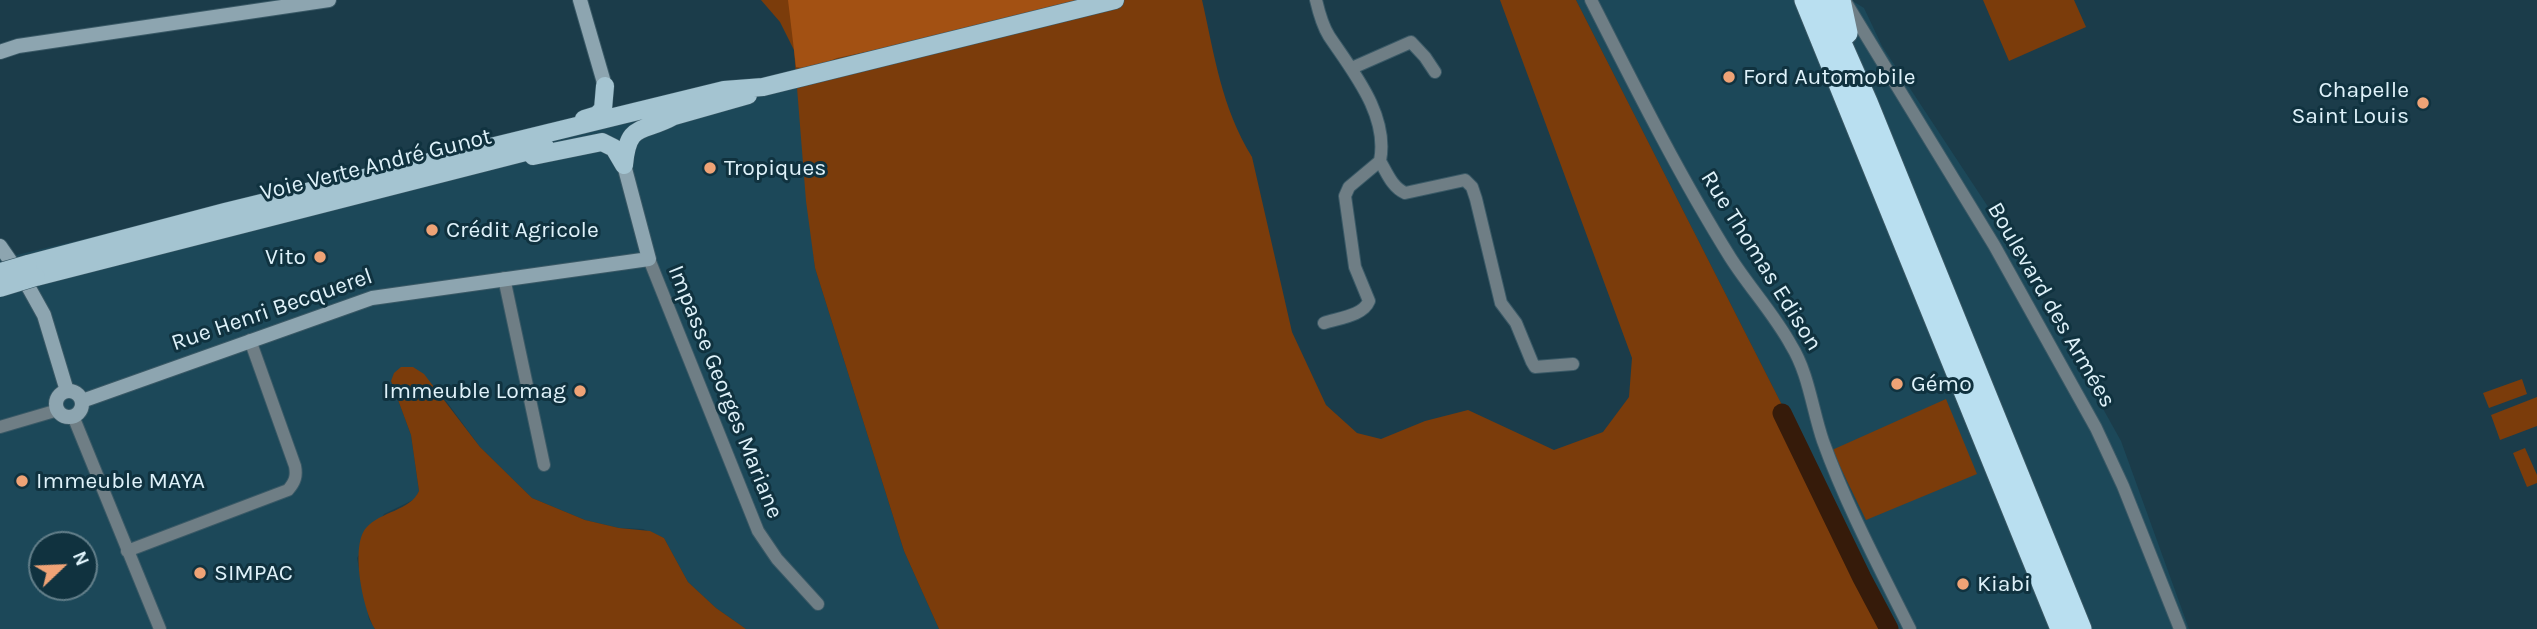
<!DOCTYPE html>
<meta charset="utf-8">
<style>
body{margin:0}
#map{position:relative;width:2537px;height:629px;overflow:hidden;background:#1b3c4a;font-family:Karla,sans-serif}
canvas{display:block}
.north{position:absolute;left:28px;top:531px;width:70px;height:70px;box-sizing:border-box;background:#10323f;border:2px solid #637f8a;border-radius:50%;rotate:67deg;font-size:19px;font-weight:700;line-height:28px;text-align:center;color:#dff2fa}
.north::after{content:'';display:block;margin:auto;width:24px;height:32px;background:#efa376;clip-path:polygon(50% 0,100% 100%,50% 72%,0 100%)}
</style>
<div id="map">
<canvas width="2537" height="629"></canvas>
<div class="north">N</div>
</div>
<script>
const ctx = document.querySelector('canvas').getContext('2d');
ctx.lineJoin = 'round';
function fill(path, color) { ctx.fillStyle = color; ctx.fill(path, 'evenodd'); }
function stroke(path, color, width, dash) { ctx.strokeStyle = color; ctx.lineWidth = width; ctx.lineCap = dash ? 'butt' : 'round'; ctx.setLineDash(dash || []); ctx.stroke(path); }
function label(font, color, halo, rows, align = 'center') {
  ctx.font = font + ' Karla,sans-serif'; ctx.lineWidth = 6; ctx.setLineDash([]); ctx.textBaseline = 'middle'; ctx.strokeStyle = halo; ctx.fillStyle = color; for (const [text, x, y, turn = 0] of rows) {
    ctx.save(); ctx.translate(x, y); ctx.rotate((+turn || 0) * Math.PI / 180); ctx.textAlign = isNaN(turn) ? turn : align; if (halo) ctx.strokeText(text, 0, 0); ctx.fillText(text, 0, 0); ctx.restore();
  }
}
fill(new Path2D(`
 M1576,0H1851L1864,8L1882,46L2004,231L2121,441L2189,629H1896Z
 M796,70L815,268L904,551L939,629H746L716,608L688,582L664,538L643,529L619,528L585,520L532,498L480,447L438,390L391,381L411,435L419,491L415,499L384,514L357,558L369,619L375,629H0V259ZM42,545H84V587H42Z`), '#1c4859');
fill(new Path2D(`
 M761,0H1202C1215,57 1221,106 1252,157L1292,332L1326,405L1357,433L1381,439L1425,421L1468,410L1554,450L1603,432L1629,397L1632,358L1500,0H1576L1896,629H939L904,551L815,268L806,201L794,50L780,22Z
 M1983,0H2074L2086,27L2009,61Z
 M401,367H413L424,374L480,447L532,498L585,520L619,528L650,531L664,538L688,582L716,608L746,629H375C363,610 350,546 366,528C381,511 410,511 419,491L411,435L391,381L394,373Z
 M2522,379L2527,394L2489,408L2483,393Z
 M2537,397V426L2500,440L2491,415Z
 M1946,399L1977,474L1866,520L1832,450Z
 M2525,448L2537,475V483L2527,487L2513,453Z`), '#7b3c0b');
fill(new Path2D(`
 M788,0H1088L1023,19L837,58L810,69L796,67Z`), '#a35113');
stroke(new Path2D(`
 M1782,413L1862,578L1889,629`), '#361b0a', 19);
const street = new Path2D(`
 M1316,0C1319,13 1322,25 1329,36C1353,72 1389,115 1380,161C1387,173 1392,187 1405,193L1465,180L1472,187L1476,199L1501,303L1516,323L1532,362L1535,367L1573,364
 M1591,0C1635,87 1679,175 1730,257C1749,287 1774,314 1791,345C1809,374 1812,409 1823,441C1846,505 1879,567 1910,629
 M1845,1L1994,245L2096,428L2123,486L2180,629
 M1352,68L1411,42L1425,57L1435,72
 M649,259L758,531L777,559L818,604
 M504,278L544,465
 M1324,323C1338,318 1363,316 1369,301L1355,267L1345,196L1349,187L1380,161
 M73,416L160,629
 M0,427L58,410
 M127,551L288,490C295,482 297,476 295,466L250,340`);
const secondary = new Path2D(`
 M580,0L605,86
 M0,52L18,46L329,0
 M0,246L29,288L44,315L67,391
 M56 404a13 13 0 1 1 26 0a13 13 0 1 1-26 0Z
 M82,401L372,298L649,259L624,165`);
const primary = new Path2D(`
 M674,116L748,95
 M584,119L597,115L603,109L605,86
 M533,156L602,142L614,148L624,165
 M624,165C628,121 642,134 674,116
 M28,264L225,212L724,90L763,87L1115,0
 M36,277L545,147`);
const highway = new Path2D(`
 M1805,0L2061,629
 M1822,0L1867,102L2081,629
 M1840,0L1847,33`);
stroke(street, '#3a5966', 14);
stroke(secondary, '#3a5966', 16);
stroke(primary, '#3a5966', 19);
stroke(highway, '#3a5966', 23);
stroke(street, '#6f7e85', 12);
stroke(secondary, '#8da5b0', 14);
stroke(primary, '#a4c4d1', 18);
stroke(highway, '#b9dff0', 21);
const primaryBridge = new Path2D(`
 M0,272L28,264
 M0,288L36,277`);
stroke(primaryBridge, '#3a5966', 19, []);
stroke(primaryBridge, '#a4c4d1', 18);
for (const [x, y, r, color] of [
 [1729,77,7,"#efa376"],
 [2423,103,7,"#efa376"],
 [710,168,7,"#efa376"],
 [432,230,7,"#efa376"],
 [320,257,7,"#efa376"],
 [1897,384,7,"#efa376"],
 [580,391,7,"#efa376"],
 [22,481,7,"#efa376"],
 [200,573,7,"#efa376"],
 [1963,584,7,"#efa376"]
]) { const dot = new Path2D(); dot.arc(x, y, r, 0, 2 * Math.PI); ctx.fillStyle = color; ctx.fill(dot); stroke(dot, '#10323f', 2.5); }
label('23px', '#dff2fa', '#10323f', [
 ["Ford Automobile",1743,77],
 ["Chapelle",2409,90,"right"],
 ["Saint Louis",2409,116,"right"],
 ["Tropiques",724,168],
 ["Crédit Agricole",446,230],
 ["Vito",306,257,"right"],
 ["Gémo",1911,384],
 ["Immeuble Lomag",566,391,"right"],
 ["Immeuble MAYA",36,481],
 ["SIMPAC",214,573],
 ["Kiabi",1977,584]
], 'left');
label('23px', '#dff2fa', '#10323f', [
 ["Voie Verte André Gunot",376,165,-14],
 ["Rue Thomas Edison",1761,261,58],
 ["Boulevard des Armées",2051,305,60],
 ["Rue Henri Becquerel",272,310,-19],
 ["Impasse Georges Mariane",725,392,68]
]);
</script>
